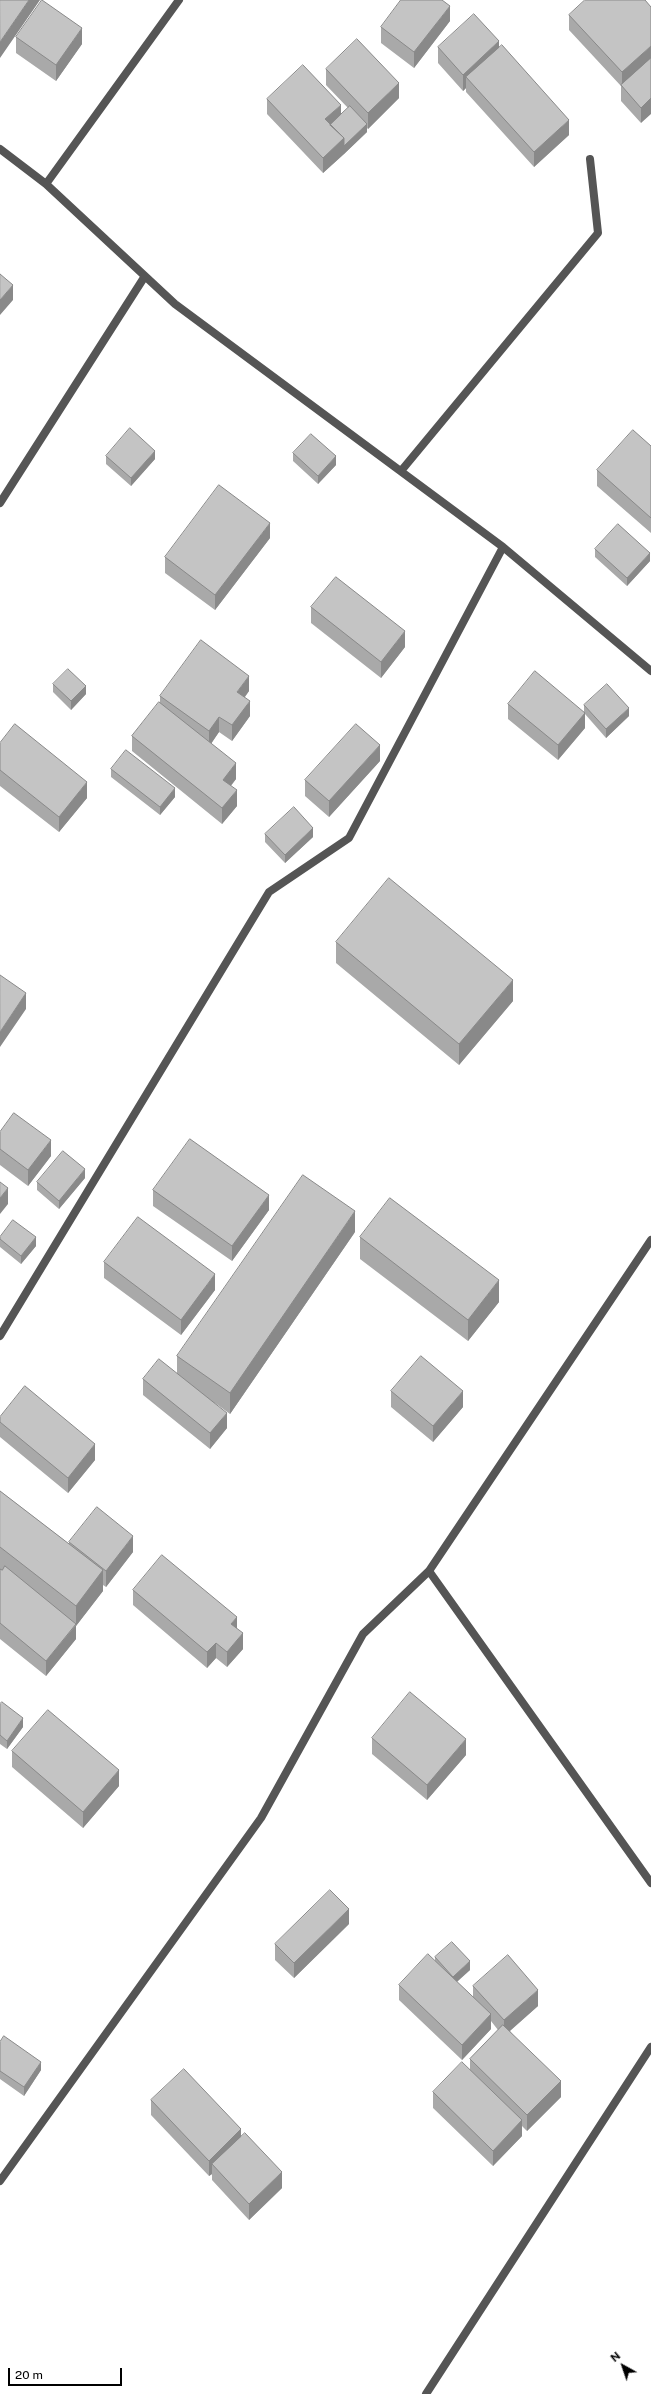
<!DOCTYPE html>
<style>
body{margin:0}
#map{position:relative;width:651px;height:2394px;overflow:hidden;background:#fff;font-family:"Public Sans",sans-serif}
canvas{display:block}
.north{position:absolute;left:603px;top:2346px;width:40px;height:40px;-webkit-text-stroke:3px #fff;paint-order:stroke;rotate:320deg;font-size:11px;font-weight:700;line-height:16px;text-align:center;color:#000}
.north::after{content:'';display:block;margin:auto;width:14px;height:18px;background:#000;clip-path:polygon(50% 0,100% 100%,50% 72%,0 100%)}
.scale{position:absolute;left:8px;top:2368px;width:114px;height:18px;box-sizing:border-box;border:2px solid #000;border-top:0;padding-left:5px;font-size:12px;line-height:14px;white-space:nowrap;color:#000;-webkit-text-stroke:3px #fff;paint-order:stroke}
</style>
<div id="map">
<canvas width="651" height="2394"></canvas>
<div class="north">N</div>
<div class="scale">20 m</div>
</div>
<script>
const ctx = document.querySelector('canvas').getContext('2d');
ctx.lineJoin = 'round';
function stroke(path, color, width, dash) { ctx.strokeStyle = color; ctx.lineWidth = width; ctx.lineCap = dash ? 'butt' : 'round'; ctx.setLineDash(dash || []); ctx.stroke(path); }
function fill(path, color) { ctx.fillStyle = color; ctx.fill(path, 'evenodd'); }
stroke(new Path2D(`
 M0,149L46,184L175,304L503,547L651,671
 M46,184L179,0
 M401,471L598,233L590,159
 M0,503L145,276
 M0,1336L269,892L349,838L503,547
 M429,1571L651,1883
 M0,2181L261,1818L363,1634L429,1571L651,1240
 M426,2394L651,2047`), '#555', 8);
fill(new Path2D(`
 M645,0L641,123L621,101V86L569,30V15Z
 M450,21L414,68L381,43V27Z
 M16,37L82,44L56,81L16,53Z
 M438,47H499L569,135L534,167L466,92V88L463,91L438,63Z
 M326,69L399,98L368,129L367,128V132L344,154V153V154L323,173L267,114V99L341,115L348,108L326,85Z
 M651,446V533L597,486V470Z
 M293,453L336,465L318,484L293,461Z
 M106,456L155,459L131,486L106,464Z
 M270,538L215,610L165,573V557Z
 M595,549L650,561L627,586L595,557Z
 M311,607L405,647L381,678L311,623Z
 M53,684L86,694L71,710L53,692Z
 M249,691L245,697L250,716L232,741L219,732L211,743L236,779L231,786L237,806L222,824L132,751V736L160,702V696Z
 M508,704L584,712V705L629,716L606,738L585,714V728L558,760L508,719Z
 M0,743L87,798L59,832L0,786Z
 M380,761L329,817L305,796V780Z
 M111,769L175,797L160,815L111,777Z
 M265,834L313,837L285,863L265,842Z
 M336,942L513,1001L459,1065L336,963Z
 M0,1132L51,1156L28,1186L0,1165Z
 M85,1178L59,1209L37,1190V1182Z
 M153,1190L269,1210L232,1261L153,1206Z
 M355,1232L230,1414L215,1403L227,1428L210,1449L143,1395V1379L177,1373V1356Z
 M0,1237L36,1246L21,1264L0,1247Z
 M360,1237L499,1302L468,1341L360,1259Z
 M104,1262L215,1290L181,1335L104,1278Z
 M391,1391L463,1407L433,1442L391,1407Z
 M0,1417L95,1460L68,1493L0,1437Z
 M0,1491L69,1544V1542L133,1552L106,1587L103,1585V1591L76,1626V1639L46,1676L0,1639Z
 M133,1590L237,1628L243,1649L227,1667L216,1658L207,1668L133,1605Z
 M0,1704L23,1727L7,1749L0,1744Z
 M372,1738L466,1755L427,1800L372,1754Z
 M12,1751L119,1786L83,1828L12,1767Z
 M349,1924L294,1978L275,1960V1944Z
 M435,1957L470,1970L457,1982L473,1997V1986L538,2006L510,2031L561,2097L527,2131L522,2126V2136L493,2166L433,2108V2092L470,2069V2059L498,2030L491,2021V2029L462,2060L399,2000V1985L435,1961Z
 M0,2042L41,2070L24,2096L0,2079Z
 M151,2100L241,2136L282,2188L249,2220L212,2180V2174L209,2176L151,2115Z`), '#a9a9a9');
fill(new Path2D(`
 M29,0H40L0,58V42Z
 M450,6V21L414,68V52Z
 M82,28V44L56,81V65Z
 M499,41V57L466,77V88L463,91V75Z
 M651,46V61L622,87V72Z
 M399,83V98L368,129V113Z
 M651,98V114L641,123V108Z
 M341,105V120L330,131L325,119Z
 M569,120V135L534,167V152Z
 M367,124V132L344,154V146Z
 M344,138V154L323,173V158Z
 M13,285V300L0,315V300Z
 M155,451V459L131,486V478Z
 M336,456V465L318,484V476Z
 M270,523V538L215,610V595Z
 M650,553V561L627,586V578Z
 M405,631V647L381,678V662Z
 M249,676V691L237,707V692Z
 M86,686V694L71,710V701Z
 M250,701V716L232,741V725Z
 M629,708V716L606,738V729Z
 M585,713V728L558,760V745Z
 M219,717V732L209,747V731Z
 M380,745V761L329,817V801Z
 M236,763V779L223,795V780Z
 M87,782V798L59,832V817Z
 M175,788V797L160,815V807Z
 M237,790V806L222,824V808Z
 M313,828V837L285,863V855Z
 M513,980V1001L459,1065V1044Z
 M26,993V1009L0,1047V1032Z
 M51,1140V1156L28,1186V1170Z
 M85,1169V1178L59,1209V1201Z
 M8,1188V1204L0,1214V1198Z
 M269,1195V1210L232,1261V1246Z
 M355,1211V1232L230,1414V1393Z
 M36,1237V1246L21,1264V1256Z
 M215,1274V1290L181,1335V1320Z
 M499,1280V1302L468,1341V1320Z
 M463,1391V1407L433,1442V1426Z
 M227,1413V1428L210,1449V1433Z
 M95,1444V1460L68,1493V1478Z
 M133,1536V1552L106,1587V1571Z
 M103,1570V1591L76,1626V1639L46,1676V1661L76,1625V1606Z
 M237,1617V1633L231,1624Z
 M243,1633V1649L227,1667V1652Z
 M216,1643V1658L207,1668V1652Z
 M23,1718V1727L7,1749V1741Z
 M466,1739V1755L427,1800V1785Z
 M119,1770V1786L83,1828V1812Z
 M349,1909V1924L294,1978V1963Z
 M470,1961V1970L453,1985V1977Z
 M538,1990V2006L504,2036V2020Z
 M491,2014V2029L462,2060V2045Z
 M41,2062V2070L24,2096V2087Z
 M561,2081V2097L527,2131V2115Z
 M522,2120V2136L493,2166V2151Z
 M241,2129V2145L212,2164V2174L209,2176V2161Z
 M282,2172V2188L249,2220V2204Z`), '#898989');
const building = new Path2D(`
 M0,0H29L0,42Z
 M42,0L82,28L56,65L16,37Z
 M401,0H442L450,6L414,52L381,27Z
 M585,0H645L651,7V46L622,72L569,15Z
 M474,14L499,41L463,75L438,47Z
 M357,39L399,83L368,113L326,69Z
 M502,45L569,120L534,152L466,77Z
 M651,58V98L641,108L621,85Z
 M303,65L341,105L325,119L344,138L323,158L267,99Z
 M350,106L367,124L344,146V138L330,125Z
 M0,274L13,285L0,300Z
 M130,428L155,451L131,478L106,456Z
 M633,430L651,446V518L597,470Z
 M311,434L336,456L318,476L293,453Z
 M219,485L270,523L215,595L165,557Z
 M618,524L650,553L627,578L595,549Z
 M336,577L405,631L381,662L311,607Z
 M201,640L249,676L237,692L250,701L232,725L219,717L209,731L160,696Z
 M68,669L86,686L71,701L53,684Z
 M535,671L585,713L558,745L508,704Z
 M607,684L629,708L606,729L584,705Z
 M159,702L236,763L223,780L237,790L222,808L132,736Z
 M15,724L87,782L59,817L0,770V743Z
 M356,724L380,745L329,801L305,780Z
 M126,750L175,788L160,807L111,769Z
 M294,807L313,828L285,855L265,834Z
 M389,878L513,980L459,1044L336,942Z
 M0,975L26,993L0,1032Z
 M14,1113L51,1140L28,1170L0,1149V1132Z
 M190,1139L269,1195L232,1246L153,1190Z
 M63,1151L85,1169L59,1201L37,1182Z
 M303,1175L355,1211L230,1393L177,1356Z
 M0,1182L8,1188L0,1198Z
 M390,1198L499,1280L468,1320L360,1237Z
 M138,1217L215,1274L181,1320L104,1262Z
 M13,1220L36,1237L21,1256L0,1239V1237Z
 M421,1356L463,1391L433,1426L391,1391Z
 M159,1359L227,1413L210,1433L143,1379Z
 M25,1386L95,1444L68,1478L0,1422V1417Z
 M0,1491L103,1570L76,1606L0,1547Z
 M97,1507L133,1536L106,1571L69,1542Z
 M162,1555L237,1617L231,1624L243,1633L227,1652L216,1643L207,1652L133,1590Z
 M5,1566L76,1624L46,1661L0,1623V1569L2,1570Z
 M410,1692L466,1739L427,1785L372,1738Z
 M2,1702L23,1718L7,1741L0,1735V1704Z
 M48,1710L119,1770L83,1812L12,1751Z
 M330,1890L349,1909L294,1963L275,1944Z
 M452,1942L470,1961L453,1977L435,1957Z
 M428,1954L491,2014L462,2045L399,1985Z
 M508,1955L538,1990L504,2020L473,1986Z
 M503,2025L561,2081L527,2115L470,2059Z
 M4,2036L41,2062L24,2087L0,2071V2042Z
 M462,2062L522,2120L493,2151L433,2092Z
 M184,2069L241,2129L209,2161L151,2100Z
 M245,2133L282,2172L249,2204L212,2164Z`);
fill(building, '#c4c4c4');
stroke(building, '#898989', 1);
</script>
